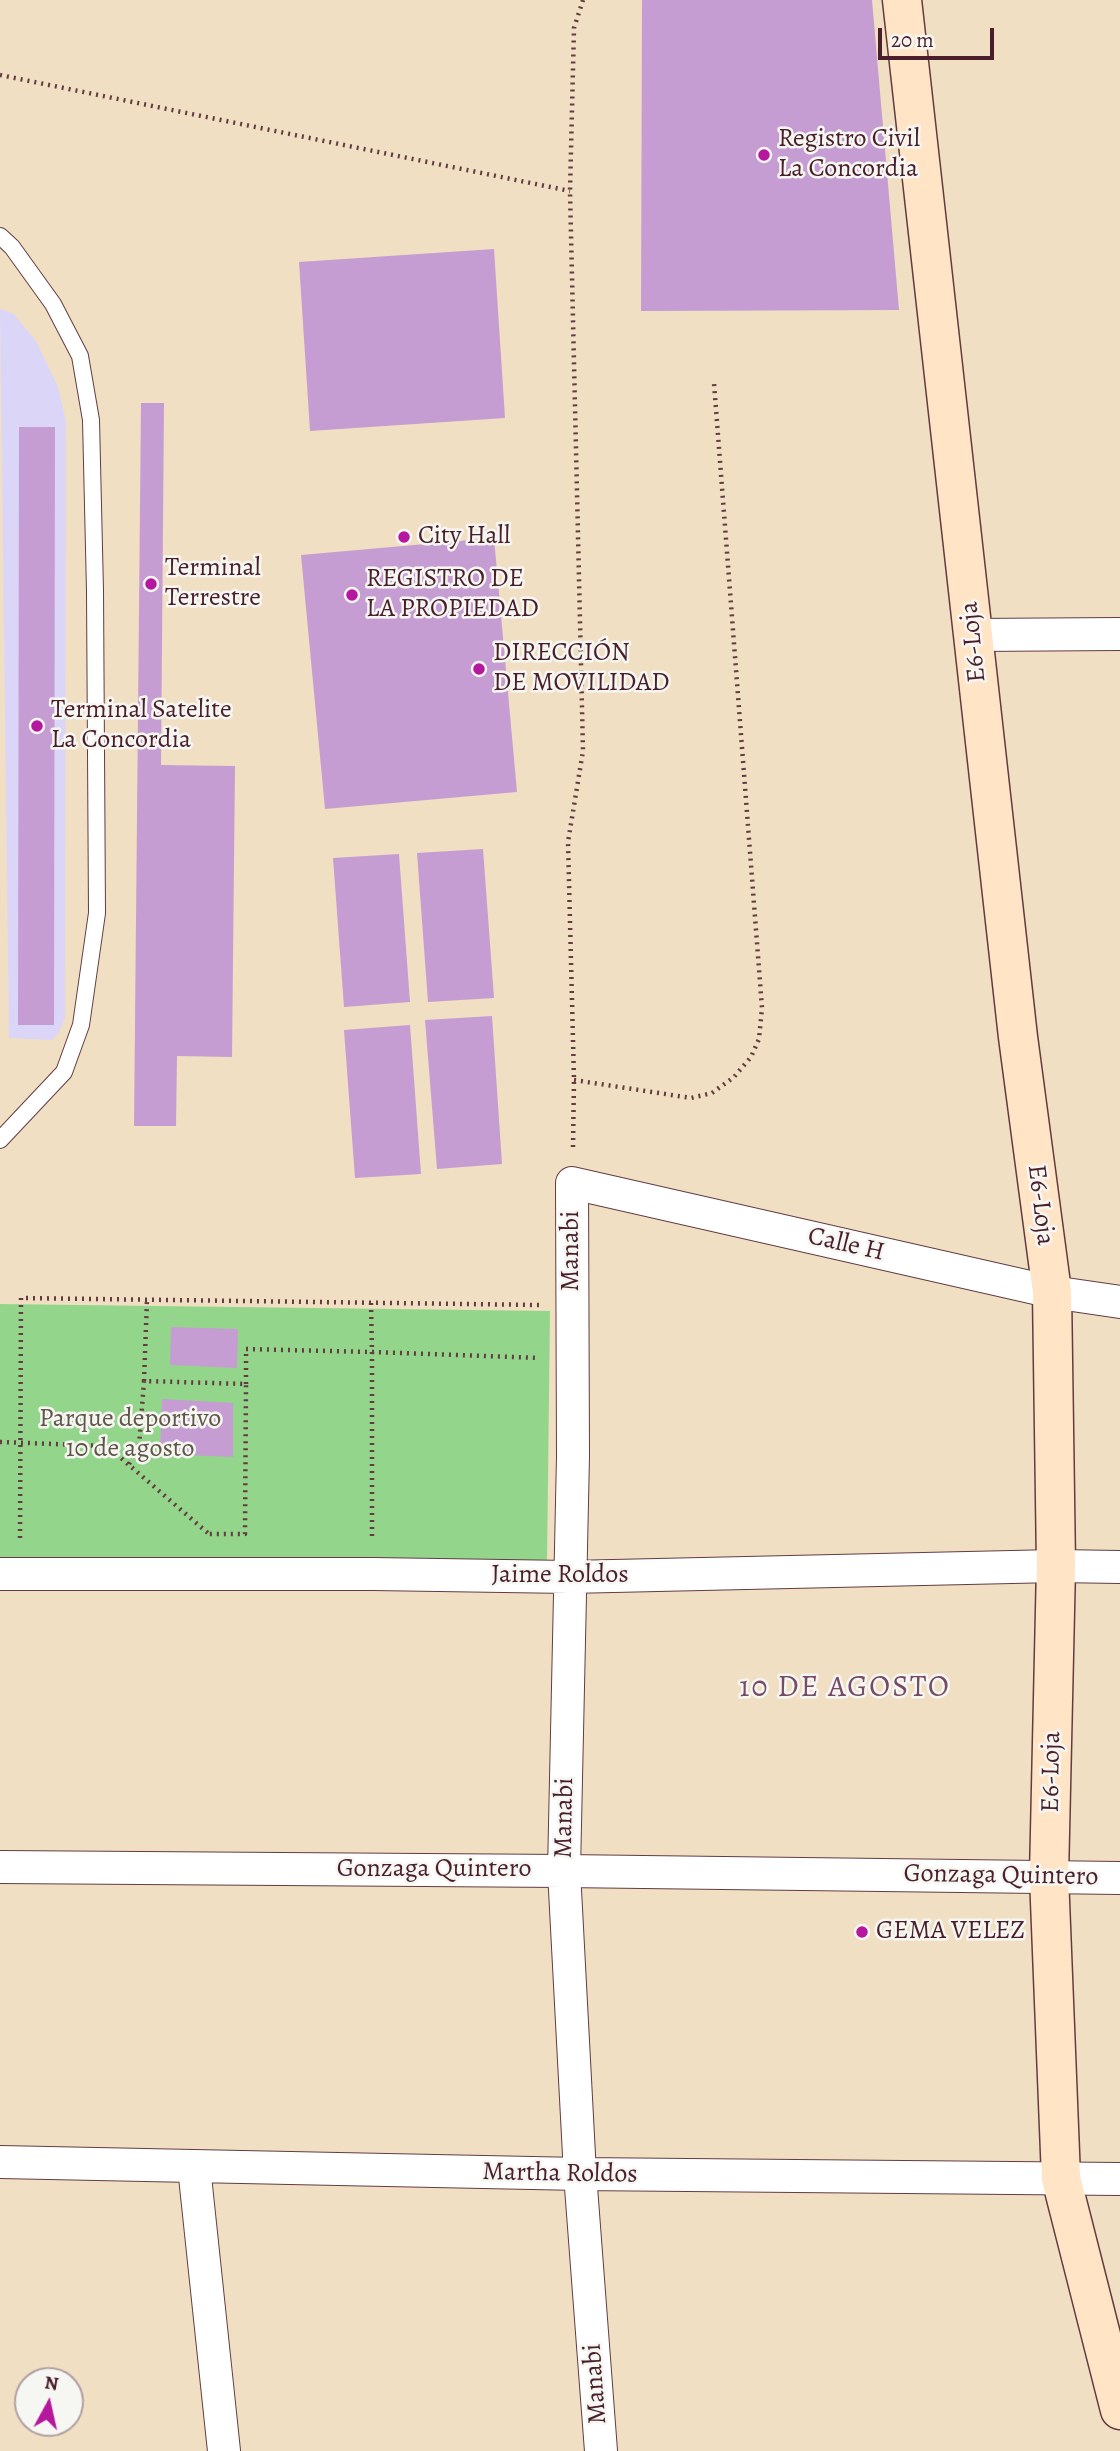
<!DOCTYPE html>
<meta charset="utf-8">
<style>
body{margin:0}
#map{position:relative;width:1120px;height:2451px;overflow:hidden;background:#f0dfc2;font-family:Alegreya,serif}
canvas{display:block}
.north{position:absolute;left:14px;top:2367px;width:70px;height:70px;box-sizing:border-box;background:#f6f6f2;border:2px solid #b1a0a2;border-radius:50%;rotate:8deg;font-size:19px;font-weight:700;line-height:28px;text-align:center;color:#4a1f2b}
.north::after{content:'';display:block;margin:auto;width:24px;height:32px;background:#b5179e;clip-path:polygon(50% 0,100% 100%,50% 72%,0 100%)}
.scale{position:absolute;left:878px;top:28px;width:116px;height:32px;box-sizing:border-box;border:4px solid #4a1f2b;border-top:0;padding-left:9px;font-size:21px;line-height:24px;white-space:nowrap;color:#4a1f2b;-webkit-text-stroke:5px #f6f6f2;paint-order:stroke}
</style>
<div id="map">
<canvas width="1120" height="2451"></canvas>
<div class="north">N</div>
<div class="scale">20 m</div>
</div>
<script>
const ctx = document.querySelector('canvas').getContext('2d');
ctx.lineJoin = 'round';
function fill(path, color) { ctx.fillStyle = color; ctx.fill(path, 'evenodd'); }
function stroke(path, color, width, dash) { ctx.strokeStyle = color; ctx.lineWidth = width; ctx.lineCap = dash ? 'butt' : 'round'; ctx.setLineDash(dash || []); ctx.stroke(path); }
function label(font, color, halo, rows, align = 'center') {
  ctx.font = font + ' Alegreya,serif'; ctx.lineWidth = 5; ctx.setLineDash([]); ctx.textBaseline = 'middle'; ctx.strokeStyle = halo; ctx.fillStyle = color; for (const [text, x, y, turn = 0] of rows) {
    ctx.save(); ctx.translate(x, y); ctx.rotate((+turn || 0) * Math.PI / 180); ctx.textAlign = isNaN(turn) ? turn : align; if (halo) ctx.strokeText(text, 0, 0); ctx.fillText(text, 0, 0); ctx.restore();
  }
}
fill(new Path2D(`
 M0,309L13,313L36,341L58,387L66,421L65,1018L59,1032L52,1040L9,1038Z`), '#dbd6f7');
fill(new Path2D(`
 M0,1304L550,1311L547,1563L0,1564Z`), '#94d58c');
fill(new Path2D(`
 M642,0H872L899,310L641,311Z
 M494,249L505,418L310,431L299,262Z
 M141,403H164L161,765L235,766L232,1057L177,1056L176,1126H134Z
 M19,427H55L54,1025H18Z
 M494,538L517,792L325,809L301,555Z
 M483,849L494,998L428,1002L417,853Z
 M399,854L410,1002L344,1007L333,858Z
 M492,1016L502,1164L437,1169L425,1020Z
 M410,1025L421,1174L355,1178L344,1030Z
 M171,1327L238,1329L237,1368L170,1365Z
 M162,1399L233,1403V1457L160,1454Z`), '#c59dd2');
const service = new Path2D(`
 M0,236L12,247L53,304L80,356L91,420L95,591L97,913L81,1025L64,1072L0,1140`);
const minor = new Path2D(`
 M973,635L1120,634
 M0,1574H373L569,1577L1056,1566L1120,1567
 M0,1867L564,1871L1120,1878
 M0,2162L580,2174L1120,2179
 M194,2167L224,2451
 M601,2451L580,2174L564,1871L573,1456L572,1183L1052,1292L1120,1302`);
const secondary = new Path2D(`
 M902,0L1018,1037L1052,1292L1056,1566L1049,1876L1061,2178L1120,2410`);
stroke(service, '#633c42', 18);
stroke(minor, '#633c42', 34);
stroke(secondary, '#633c42', 41);
stroke(new Path2D(`
 M0,75L570,191
 M574,1080L691,1098L712,1093L734,1077L751,1057L759,1039L762,1008L714,383
 M573,1147L574,1080L568,842L583,751L570,191L574,28L583,0
 M371,1303L372,1352L539,1358
 M144,1381L147,1300
 M246,1384V1349L372,1352V1540
 M0,1442L107,1446L209,1534
 M129,1464L139,1446L144,1381L246,1384L245,1534H209
 M20,1538L21,1298L539,1305`), '#633c42', 4.5, [2, 5]);
stroke(service, '#fff', 16);
stroke(minor, '#fff', 32);
stroke(secondary, '#ffe4c6', 38);
for (const [x, y, r, color] of [
 [764,155,7,"#b5179e"],
 [404,537,7,"#b5179e"],
 [151,584,7,"#b5179e"],
 [352,595,7,"#b5179e"],
 [479,669,7,"#b5179e"],
 [37,726,7,"#b5179e"],
 [862,1932,7,"#b5179e"]
]) { const dot = new Path2D(); dot.arc(x, y, r, 0, 2 * Math.PI); ctx.fillStyle = color; ctx.fill(dot); stroke(dot, '#f6f6f2', 2.5); }
label('26px', '#4a1f2b', '#f6f6f2', [
 ["Registro Civil",778,140],
 ["La Concordia",778,170],
 ["City Hall",418,537],
 ["Terminal",165,569],
 ["Terrestre",165,599],
 ["REGISTRO DE",366,580],
 ["LA PROPIEDAD",366,610],
 ["DIRECCIÓN",493,654],
 ["DE MOVILIDAD",493,684],
 ["Terminal Satelite",51,711],
 ["La Concordia",51,741],
 ["GEMA VELEZ",876,1932]
], 'left');
label('26px', '#4a1f2b', '#f6f6f2', [
 ["E6-Loja",974,642,-96],
 ["E6-Loja",1040,1205,83],
 ["Calle H",846,1245,13],
 ["Manabi",572,1251,-90],
 ["Jaime Roldos",560,1576],
 ["E6-Loja",1052,1772,-89],
 ["Manabi",565,1818,-89],
 ["Gonzaga Quintero",434,1870],
 ["Gonzaga Quintero",1001,1876,1],
 ["Martha Roldos",560,2174,1],
 ["Manabi",596,2384,-94]
]);
label('26px', '#605648', '#f6f6f2', [
 ["Parque deportivo",130,1420],
 ["10 de agosto",130,1450]
]);
ctx.letterSpacing = '2px';
label('30px', '#754b65', '#f6f6f2', [
 ["10 DE AGOSTO",845,1689]
]);
ctx.letterSpacing = '0px';
</script>
